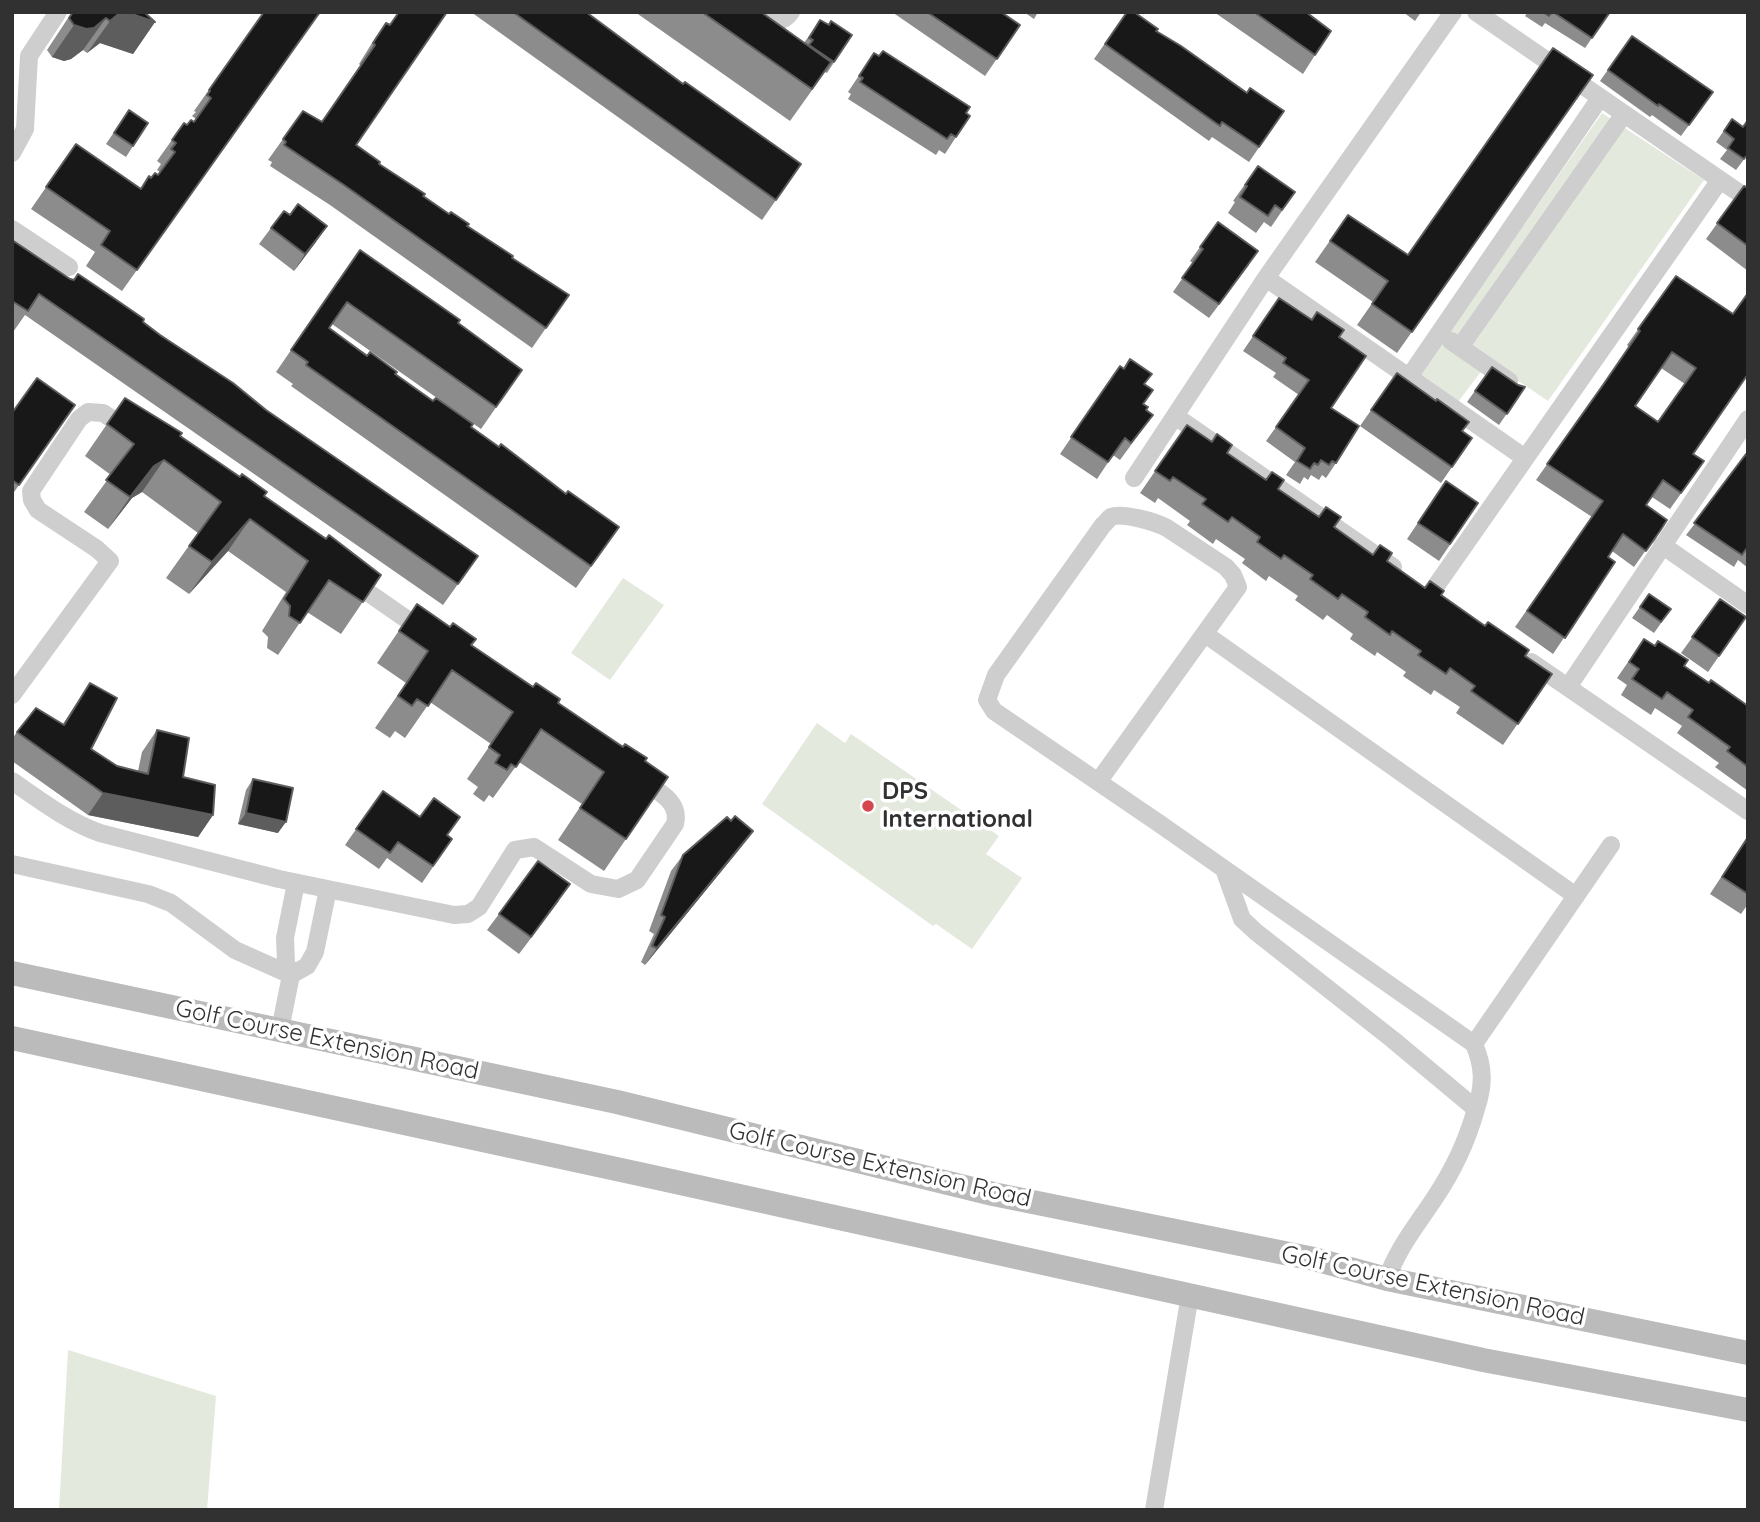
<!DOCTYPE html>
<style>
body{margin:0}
#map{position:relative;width:1760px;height:1522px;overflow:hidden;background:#fff;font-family:Quicksand,sans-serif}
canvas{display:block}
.frame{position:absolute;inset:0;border:14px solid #313131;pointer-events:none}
</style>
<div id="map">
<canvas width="1760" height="1522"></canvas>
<div class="frame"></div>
</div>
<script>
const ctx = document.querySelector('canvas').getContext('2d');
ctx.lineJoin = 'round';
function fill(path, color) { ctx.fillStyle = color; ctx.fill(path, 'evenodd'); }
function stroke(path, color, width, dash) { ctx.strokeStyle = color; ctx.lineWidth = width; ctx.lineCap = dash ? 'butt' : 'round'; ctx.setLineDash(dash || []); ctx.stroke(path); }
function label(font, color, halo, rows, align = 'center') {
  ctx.font = font + ' Quicksand,sans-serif'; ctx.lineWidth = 7; ctx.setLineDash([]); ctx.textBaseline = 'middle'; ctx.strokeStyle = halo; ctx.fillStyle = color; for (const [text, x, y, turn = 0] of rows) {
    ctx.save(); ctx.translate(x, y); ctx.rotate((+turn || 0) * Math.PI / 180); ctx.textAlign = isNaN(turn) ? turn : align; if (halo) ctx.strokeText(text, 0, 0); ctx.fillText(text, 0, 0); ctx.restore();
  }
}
fill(new Path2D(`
 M1602,113L1704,180L1548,401L1489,361L1458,402L1419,375Z
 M623,578L664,605L610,680L571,653Z
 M817,723L845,743L851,734L999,836L986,854L1022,878L972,949L936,924L933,926L762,804Z
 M68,1350L216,1396L207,1510H59Z`), '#e4e9de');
stroke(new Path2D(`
 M762,12C772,22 782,25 791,12
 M1476,12L1748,199
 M12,153L25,129L29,56L58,12
 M12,229L69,267
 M1266,278L1525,458
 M1451,341L1509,381
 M1460,347L1624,114
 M1409,377L1600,98
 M1175,416L1393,567
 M1134,478L1266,278L1453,12
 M1662,545L1748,605
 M350,580L425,632
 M1431,593L1720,180
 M1205,634L1576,896
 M1531,662L1748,811
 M1568,687L1748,419
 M12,695L110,561L97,549L38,510L32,500L31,491L79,419L88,412L103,413L130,431
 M12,781C41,801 67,821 100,833L279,879L454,915L468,914L479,907L515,850L534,847L591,884L618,889L637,880L675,824C681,800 655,790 638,778
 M1098,782L1238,587L1233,575L1226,567L1167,528C1156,522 1122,512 1111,517C1108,519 1106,523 1103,525L996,675L987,700L994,711L1160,824L1474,1044C1484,1067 1484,1085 1476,1109
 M12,864L148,894L171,903L235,950L291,975
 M1224,869L1242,919L1256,932L1392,1039L1476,1109C1467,1141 1453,1171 1434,1199C1417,1225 1397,1249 1387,1279
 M291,975L307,966L315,952L328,889
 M280,1030L291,975L286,963L285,938L296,883
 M1474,1044L1611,845
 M1154,1510L1190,1295`), '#cecece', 18);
stroke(new Path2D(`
 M12,973L617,1102L993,1194L1314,1259L1387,1279L1748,1353
 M12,1038L644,1175L1483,1360L1748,1410`), '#bbb', 24);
fill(new Path2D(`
 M72,12H144L155,22L133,54L100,43L87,53L83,50L71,59L64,61L52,57L47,50Z
 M264,12H320L122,291L86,266L95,252L31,209L76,144L141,189L151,178L158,175L160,172L157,170L161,164L157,161L184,123L187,125L194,122L196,119L192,116L196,112L194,111Z
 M398,12H447L356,145L379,164L423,196L512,258L569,295L532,348L330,205L270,166L272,162L268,160L303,111L322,121L361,66L359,64L372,43L386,23L390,25Z
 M471,12H586L683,84L801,164L762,220Z
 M635,12H761L804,43L820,20L829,25L852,35L827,73L825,72L790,121Z
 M892,12H1001L1020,25L985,76Z
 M1024,12H1038L1034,19Z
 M1127,12L1247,93L1284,111L1249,162L1212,137L1209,141L1094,59Z
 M1214,12H1306L1315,55L1303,74Z
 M1403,12H1421L1415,21Z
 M1528,12H1610L1585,48L1545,23L1542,27L1525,16Z
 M1632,36L1713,92L1681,136L1652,115L1650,117L1600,81Z
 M874,53L966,113L956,137L945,154L939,150L936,155L848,99L851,94L848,92Z
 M1593,75L1397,353L1357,325L1373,302L1315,262L1348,215L1408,255Z
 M129,110L148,123L126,157L106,144Z
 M1732,119L1748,154L1736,170L1720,159L1727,150L1716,142Z
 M1258,166L1295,192L1271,227L1264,222L1256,233L1228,213L1235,202L1233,201Z
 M1744,186L1748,188V271L1706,239Z
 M290,215L316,242L294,271L259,244L271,228Z
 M1218,222L1249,265L1209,318L1173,292L1193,263L1190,261Z
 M12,240L70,279L143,322L266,410L478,556L443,605L25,315L13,332L12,331Z
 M360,250L522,370L481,429L332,324L329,328L566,494L619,527L576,588L291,386L293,384L276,372Z
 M1676,276L1733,314L1693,454L1704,461L1670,509L1652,497L1646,505L1667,520L1634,567L1612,551L1608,557L1615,562L1553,654L1515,627L1592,517L1536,480L1596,395L1629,347L1627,345ZM1661,368L1685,384L1658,422L1635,406Z
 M1279,298L1339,337L1331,408L1336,463L1326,478L1322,475L1319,480L1311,475L1308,480L1304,477L1300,484L1286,475L1295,462L1266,441L1299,395L1273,377L1276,373L1243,351Z
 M1120,366L1144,384L1143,404L1146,410L1153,415L1120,460L1113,455L1097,479L1060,454Z
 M1492,367L1518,385L1525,387L1499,425L1467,402Z
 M1397,373L1462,431L1472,438L1441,483L1360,426Z
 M125,398L264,496L381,575L341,634L307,612L278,655L267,648L268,637L262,631L286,592L228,551L189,594L166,578L198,533L142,492L132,498L108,529L84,512L111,475L85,456Z
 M75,405L12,495V413Z
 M1187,425L1373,555L1387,561L1425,588L1441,595L1552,674L1503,745L1456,713L1460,707L1434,690L1431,695L1403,676L1406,672L1377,652L1375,656L1350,639L1353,634L1327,615L1323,620L1295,600L1298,596L1269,576L1266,581L1242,563L1245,559L1216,539L1213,544L1187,525L1190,521L1158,498L1155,503L1140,493Z
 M1748,456V568L1738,560L1734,567L1686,535Z
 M1446,481L1478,503L1439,561L1407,539Z
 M1649,594L1671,609L1654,633L1632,618Z
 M1720,599L1746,617L1708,672L1681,653Z
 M417,604L471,645L645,761L626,839L604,871L558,840L582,804L519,762L493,798L489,795L484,802L473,794L478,787L467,779L491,744L430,702L405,738L395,731L390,738L375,728L406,683L377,663Z
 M1644,639L1709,683L1748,706V791L1715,767L1719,763L1677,733L1682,726L1655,708L1651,715L1621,695L1627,685L1617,678Z
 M90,683L91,749L117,766L138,771L142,752L157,730L183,777L213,815L198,837L88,815L12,761V739L17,732L63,724Z
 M253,779L278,833L238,824L246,790Z
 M383,791L452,839L422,883L387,858L379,869L345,845Z
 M731,821L753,831L741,847L645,965L641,962L654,934L649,931L671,871L683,855Z
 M1748,836V904L1741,914L1710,894Z
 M559,901L519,954L487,930L499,914Z`), '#8c8c8c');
fill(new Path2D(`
 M121,12H126L155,22L133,54L100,43L87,53L110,21Z
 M106,18L83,50L71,59L64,61L52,57L74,25Z
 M327,226L316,242L294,271L305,254Z
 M164,460L142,492L132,498L108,529L130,497L154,466Z
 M250,519L228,551L189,594L212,562Z
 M103,793L213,815L198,837L88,815Z
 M246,813L286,822L278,833L238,824Z
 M753,831L741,847L645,965L657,948Z`), '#5d5d5d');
const building = new Path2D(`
 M73,12H121L110,21L106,18L94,28L86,29L74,25L69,18Z
 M126,12H144L155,22Z
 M264,12H320L137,270L101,245L110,231L46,187L76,144L141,189L149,176L151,178L155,173L158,175L175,152L171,149L176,143L172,140L184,123L187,125L191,120L194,122L211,98L207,95L210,91L209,90Z
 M399,12H447L356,145L380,162L379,164L425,194L423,196L449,214L451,212L469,224L467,226L513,256L512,258L569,295L546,328L344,185L284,145L286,142L283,139L303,111L322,122L375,45L373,43L386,23L390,25Z
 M513,12H586L683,84L685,82L801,164L776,200Z
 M702,12H761L831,62L812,89Z
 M927,12H1001L1020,25L997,59Z
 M1127,12H1134L1158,29L1156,31L1181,46L1247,93L1250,88L1284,111L1259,147L1222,122L1220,126L1105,44Z
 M1254,12H1306L1331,31L1315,55Z
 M1543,12H1552L1549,16Z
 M1553,12H1610L1592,38Z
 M820,20L829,25L831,21L852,35L834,62L809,45L813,40L809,38Z
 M1632,36L1713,92L1689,125L1659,104L1658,106L1608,70Z
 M1553,48L1593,75L1412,332L1372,304L1388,281L1330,241L1348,215L1408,255Z
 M883,51L970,107L966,113L970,116L956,137L951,134L947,139L860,82L863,78L859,76L874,53L879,56Z
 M129,110L148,123L133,146L114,133Z
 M1732,119L1743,127L1748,120V154L1744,159L1728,148L1734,139L1724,131Z
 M1258,166L1295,192L1282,210L1275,205L1268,216L1240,197L1247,186L1245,185Z
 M1744,186L1748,188V246L1717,223Z
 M298,204L327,226L305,254L271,228L284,211L290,215Z
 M1218,222L1258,251L1219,304L1182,278L1203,249L1200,247Z
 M12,240L70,279L74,280L78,274L115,299L144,319L143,322L160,335L233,383L266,410L478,556L458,584L39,294L28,311L12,301Z
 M360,250L460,320L458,323L522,370L496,407L347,302L329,328L367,356L370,352L397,372L395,374L433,401L436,398L473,424L471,427L499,447L501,444L566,494L568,491L619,527L591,566L306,365L308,362L291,350Z
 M1676,276L1733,314L1748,293V374L1693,454L1704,461L1681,493L1663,480L1646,505L1667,520L1660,531L1646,551L1623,534L1608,557L1615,562L1565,638L1527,611L1603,501L1547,464L1603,385L1640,331L1638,329ZM1672,352L1696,368L1658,422L1635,406Z
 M1279,298L1312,320L1317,312L1344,330L1339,337L1366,356L1331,408L1359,426L1336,463L1332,461L1329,465L1321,460L1318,465L1314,463L1310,469L1297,461L1305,448L1276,427L1309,380L1283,363L1286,358L1253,336Z
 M1130,359L1152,374L1144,384L1153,390L1143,404L1148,407L1146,410L1153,415L1131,443L1125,438L1108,462L1071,437L1120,366L1124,369Z
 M1492,367L1518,385L1525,387L1507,414L1475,391Z
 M1397,373L1436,401L1437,399L1469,422L1462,431L1472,438L1452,467L1371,410Z
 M37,378L75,405L19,485L12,480V413Z
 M125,398L182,433L180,436L240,477L242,474L267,492L264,496L326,539L329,535L381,575L363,602L329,580L300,623L289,616L290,606L284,599L308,561L250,519L212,562L189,546L221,502L164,460L154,466L130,497L106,480L134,444L107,424Z
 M1187,425L1212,442L1217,434L1232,445L1227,453L1266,480L1272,472L1284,480L1278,489L1319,517L1326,507L1341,517L1334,527L1373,555L1380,545L1392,553L1387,561L1425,588L1430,581L1444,591L1441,595L1485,626L1488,622L1529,650L1525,656L1552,674L1518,724L1471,691L1475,686L1450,668L1446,674L1418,655L1421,651L1392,631L1390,635L1365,617L1368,612L1342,594L1338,599L1310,579L1313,575L1284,555L1281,559L1257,542L1260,537L1232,517L1228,522L1202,504L1206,499L1173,477L1170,481L1155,471Z
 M1746,454L1748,456V549L1747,548L1742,555L1694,523Z
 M1446,481L1478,503L1450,544L1418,523Z
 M1649,594L1671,609L1661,622L1640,607Z
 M1720,599L1746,617L1719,656L1692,637Z
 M417,604L450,627L453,623L476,639L471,645L533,687L536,683L560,699L558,703L623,747L625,744L647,758L645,761L668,777L626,839L580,808L604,772L541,729L516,767L511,764L507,770L495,763L500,755L489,747L513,712L452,670L428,706L417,699L412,706L398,696L428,651L399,631Z
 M1644,639L1655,646L1658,641L1688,660L1684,666L1709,683L1711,680L1748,706V767L1727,751L1730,747L1688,717L1693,710L1667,692L1662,699L1632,679L1639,669L1629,662Z
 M90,683L117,698L91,749L117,766L148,774L157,730L189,738L183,777L215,785L213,815L103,793L17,732L36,708L64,725Z
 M253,779L293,788L286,822L246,813Z
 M383,791L420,817L434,798L460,817L447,835L452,839L433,866L398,842L390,853L356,829Z
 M735,816L753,831L657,948L652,946L665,917L661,915L683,855L727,817L731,821Z
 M1748,837V894L1722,877Z
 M538,861L570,884L531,937L499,914Z`);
fill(building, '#181818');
stroke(building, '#5d5d5d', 2);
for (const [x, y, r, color] of [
 [868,806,7,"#d5464e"]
]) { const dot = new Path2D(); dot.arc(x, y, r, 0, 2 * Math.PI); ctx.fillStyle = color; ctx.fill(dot); stroke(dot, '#fff', 2.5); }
label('bold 24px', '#313131', '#fff', [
 ["DPS",882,792],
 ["International",882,820]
], 'left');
label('24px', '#313131', '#fff', [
 ["Golf Course Extension Road",327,1040,12],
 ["Golf Course Extension Road",880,1165,13],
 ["Golf Course Extension Road",1433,1286,12]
]);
</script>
